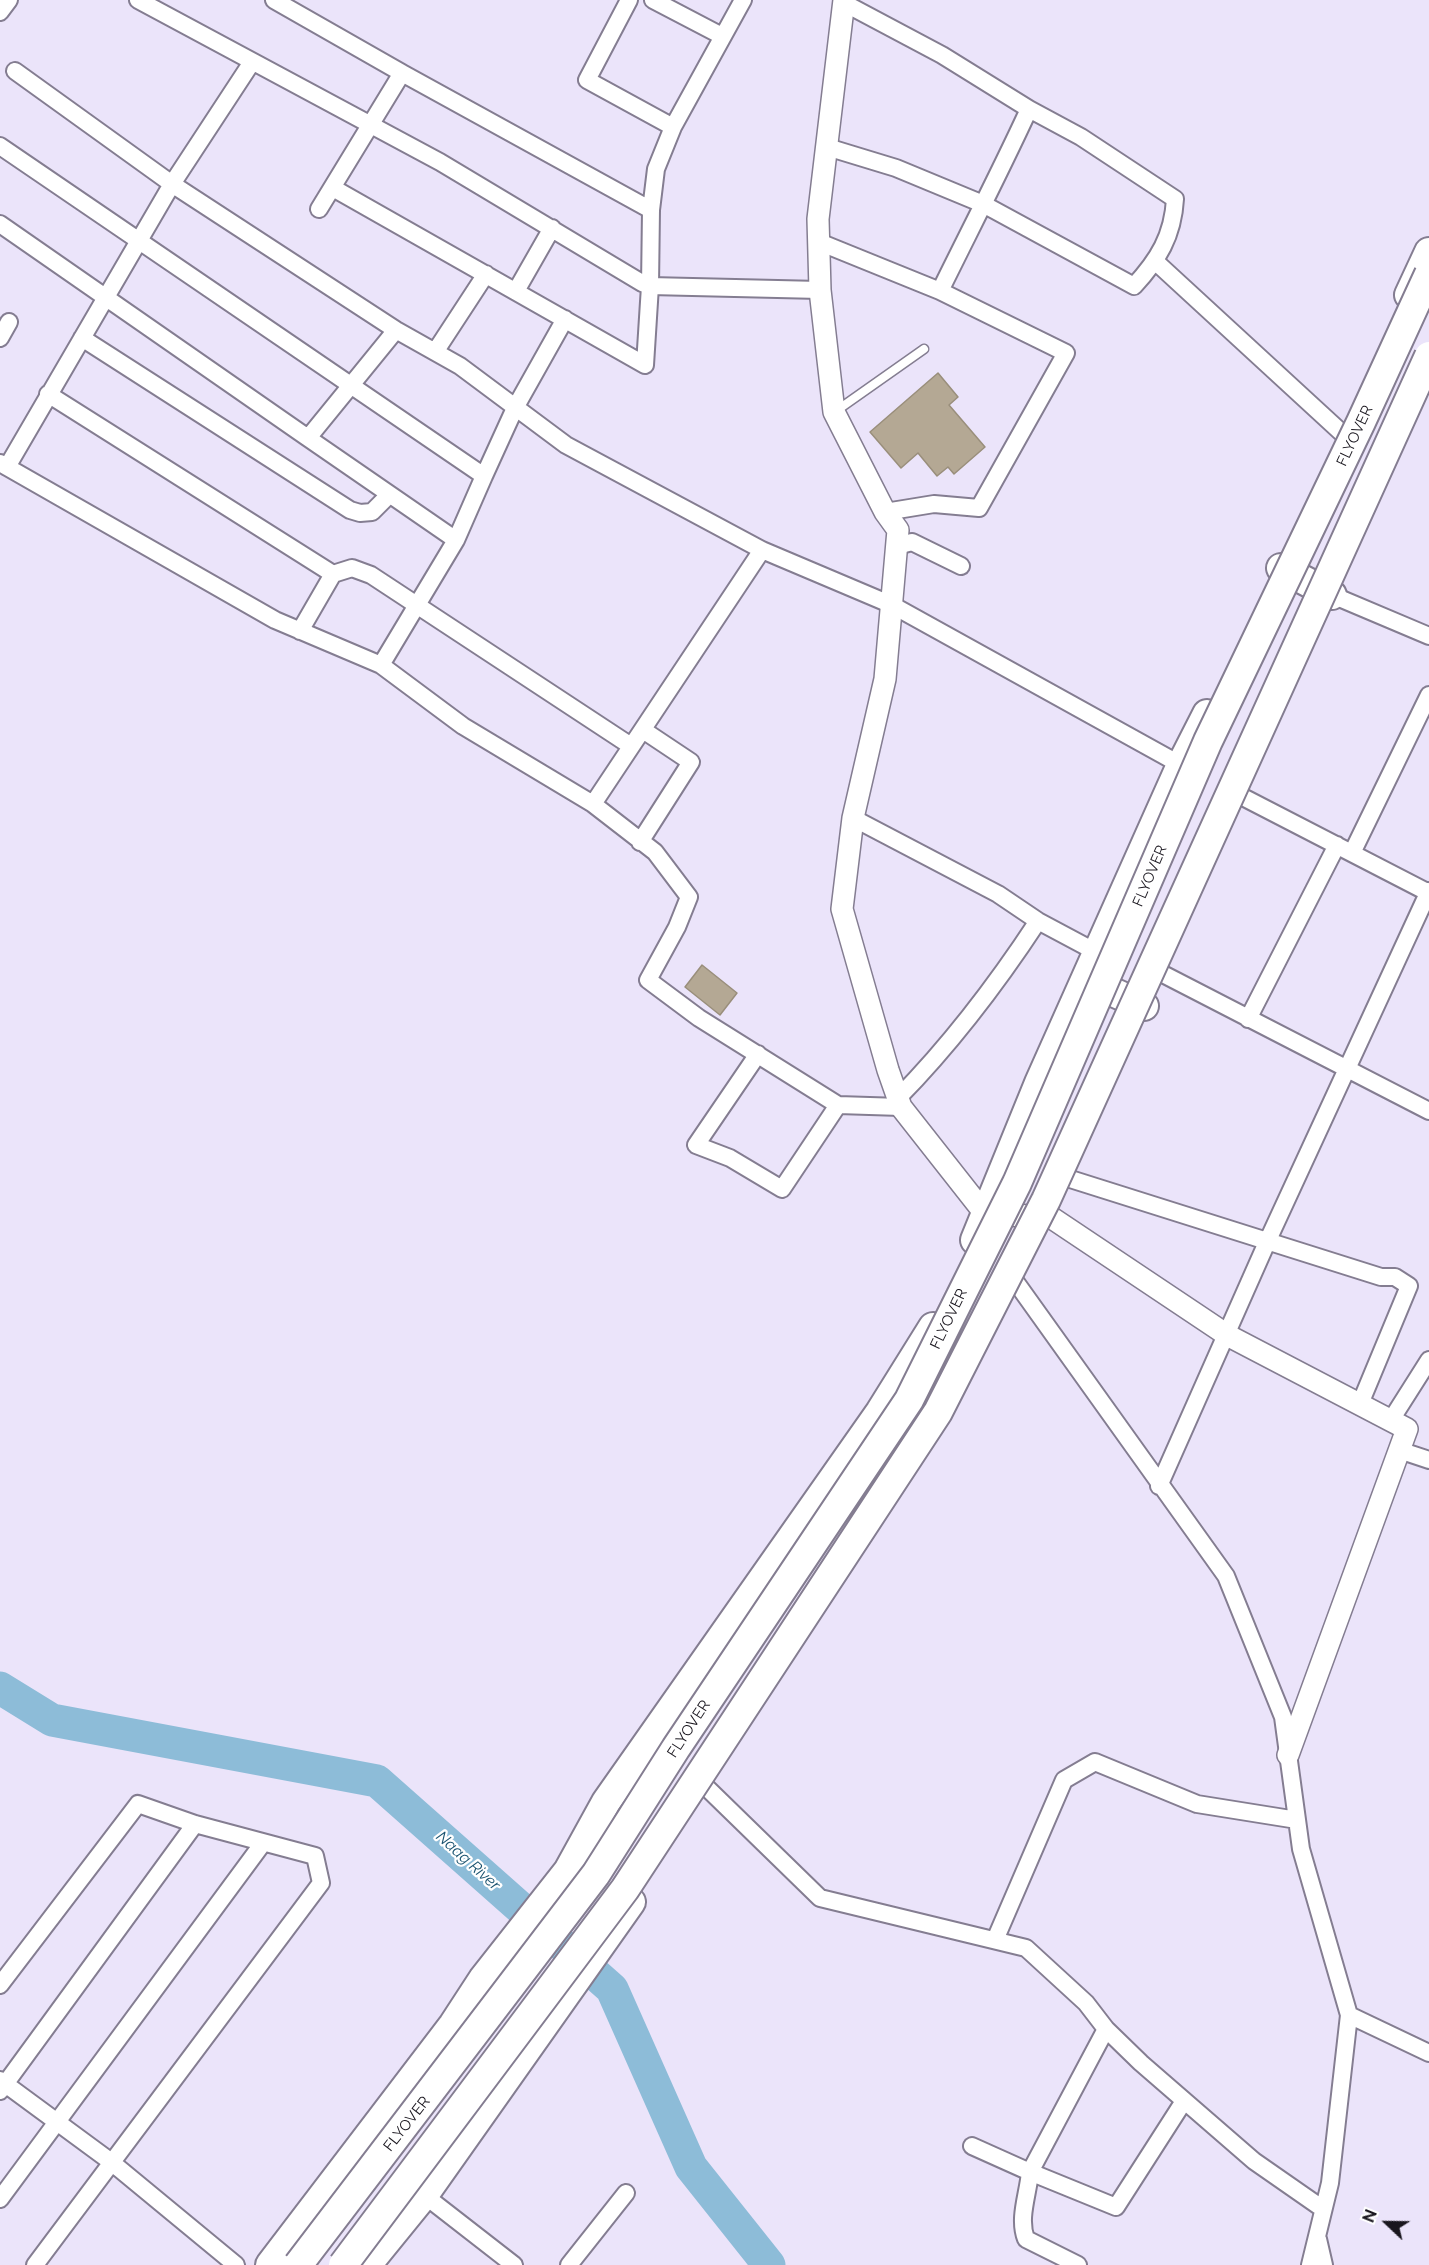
<!DOCTYPE html>
<style>
body{margin:0}
#map{position:relative;width:1429px;height:2265px;overflow:hidden;background:#ebe4fa;font-family:Raleway,sans-serif}
canvas{display:block}
.north{position:absolute;left:1357px;top:2193px;width:60px;height:60px;-webkit-text-stroke:4px #fff;paint-order:stroke;rotate:292deg;font-size:16px;font-weight:700;line-height:24px;text-align:center;color:#19161e}
.north::after{content:'';display:block;margin:auto;width:21px;height:27px;background:#19161e;clip-path:polygon(50% 0,100% 100%,50% 72%,0 100%)}
</style>
<div id="map">
<canvas width="1429" height="2265"></canvas>
<div class="north">N</div>
</div>
<script>
const ctx = document.querySelector('canvas').getContext('2d');
ctx.lineJoin = 'round';
function stroke(path, color, width, dash) { ctx.strokeStyle = color; ctx.lineWidth = width; ctx.lineCap = dash ? 'butt' : 'round'; ctx.setLineDash(dash || []); ctx.stroke(path); }
function fill(path, color) { ctx.fillStyle = color; ctx.fill(path, 'evenodd'); }
function label(font, color, halo, rows, align = 'center') {
  ctx.font = font + ' Raleway,sans-serif'; ctx.lineWidth = 4.5; ctx.setLineDash([]); ctx.textBaseline = 'middle'; ctx.strokeStyle = halo; ctx.fillStyle = color; for (const [text, x, y, turn = 0] of rows) {
    ctx.save(); ctx.translate(x, y); ctx.rotate((+turn || 0) * Math.PI / 180); ctx.textAlign = isNaN(turn) ? turn : align; if (halo) ctx.strokeText(text, 0, 0); ctx.fillText(text, 0, 0); ctx.restore();
  }
}
stroke(new Path2D(`
 M0,1688L52,1720L377,1781L612,1989L691,2167L769,2265`), '#8dbcd8', 33);
const building = new Path2D(`
 M938,373L958,397L949,405L985,447L954,474L948,467L937,476L918,453L901,468L870,432Z
 M702,965L737,993L720,1015L685,987Z`);
fill(building, '#b4a894');
stroke(building, '#998e7b', 1.5);
const service = new Path2D(`
 M836,411L924,349`);
const minor = new Path2D(`
 M138,0L440,162L642,283L650,286L820,290
 M274,0L402,73
 M629,0L587,80L673,127
 M653,0L722,36
 M844,3L942,55L1029,109
 M0,12L9,0
 M15,71L172,184L396,330L460,366L566,445L762,550L892,605L1181,765
 M0,146L484,476L515,408L565,319
 M827,147L896,168L983,204L1134,286C1158,260 1173,236 1175,199L1081,137L1029,109C1001,170 970,230 940,291L1066,353L979,508L934,504L885,512
 M333,188L645,365L650,286L651,210
 M319,209L402,73L651,210L656,169L673,127L743,0
 M0,224L308,438L396,330
 M819,242L940,291
 M1156,262L1343,434
 M516,291L552,228
 M0,338L9,322
 M82,338L350,510L360,513L372,512L389,495
 M435,352L486,274
 M48,394L333,574
 M308,438L456,540
 M0,463L275,620L381,665L463,726L593,804L655,852L689,897L677,927L648,980L699,1018L838,1105L901,1107
 M7,467L172,184L252,62
 M897,546L912,542L961,566
 M1332,595L1429,636
 M300,631L333,574L352,568L371,575L631,746
 M381,665L456,540L484,476
 M1237,794L1429,893
 M593,804L762,550
 M853,818L998,894L1038,921L1098,953
 M640,842L691,762L643,730
 M1352,853L1429,695
 M1159,972L1429,1111
 M1248,1019L1337,845
 M758,1054L696,1145L730,1158L782,1189L838,1105
 M898,1098C951,1044 996,985 1038,921
 M1064,1177L1381,1277H1395L1409,1286L1360,1404
 M1015,1281L1226,1576L1283,1717L1301,1849L1349,2015L1429,2053
 M1391,1420L1429,1360
 M1399,1450L1429,1460
 M1159,1486L1268,1240L1429,891
 M704,1785L820,1898L1026,1948L1086,2003L1106,2029L1141,2063L1254,2161L1323,2209
 M995,1940L1064,1780L1095,1762L1197,1804L1297,1820
 M0,1985L138,1804L195,1824L315,1856L321,1883L35,2265
 M1106,2029L1030,2172L1116,2207L1184,2101
 M0,2080L110,2161L236,2265
 M0,2091L195,1824
 M972,2146L1030,2172C1028,2195 1018,2218 1026,2239L1078,2265
 M424,2195L514,2265
 M0,2199L263,1843
 M1318,2239L1324,2265
 M569,2265L626,2193
 M1310,2265L1330,2183L1349,2015`);
const tertiary = new Path2D(`
 M844,0L818,219L820,290L834,412L885,512L898,530L885,679L853,818L842,909L888,1070L901,1107L986,1215L1049,1216L1227,1335L1407,1429L1288,1755`);
const trunk = new Path2D(`
 M1409,295L1429,252
 M1281,568L1332,595
 M1086,980L1144,1006
 M975,1240L1039,1083L1181,765L1207,714
 M270,2265L453,2025L483,1979L568,1871L606,1802L880,1412L933,1327
 M367,2265L424,2195L631,1902`);
stroke(service, '#847d91', 11);
stroke(minor, '#847d91', 20);
stroke(tertiary, '#847d91', 24);
stroke(trunk, '#847d91', 32);
stroke(service, '#fff', 8);
stroke(minor, '#fff', 16);
stroke(tertiary, '#fff', 21);
stroke(trunk, '#fff', 28);
const trunkBridge = new Path2D(`
 M298,2265L596,1874L676,1748L909,1400L1017,1183L1208,741L1361,422L1429,274
 M343,2265L625,1889L938,1412L1046,1200L1429,356`);
stroke(trunkBridge, '#847d91', 32, []);
stroke(trunkBridge, '#fff', 28);
label('15px', '#19161e', '#fff', [
 ["FLYOVER",1355,436,-65],
 ["FLYOVER",1150,876,-67],
 ["FLYOVER",949,1319,-64],
 ["FLYOVER",689,1729,-57],
 ["FLYOVER",407,2124,-52]
]);
label('italic 16px', '#19526f', '#fff', [
 ["Naag River",468,1861,42]
]);
</script>
